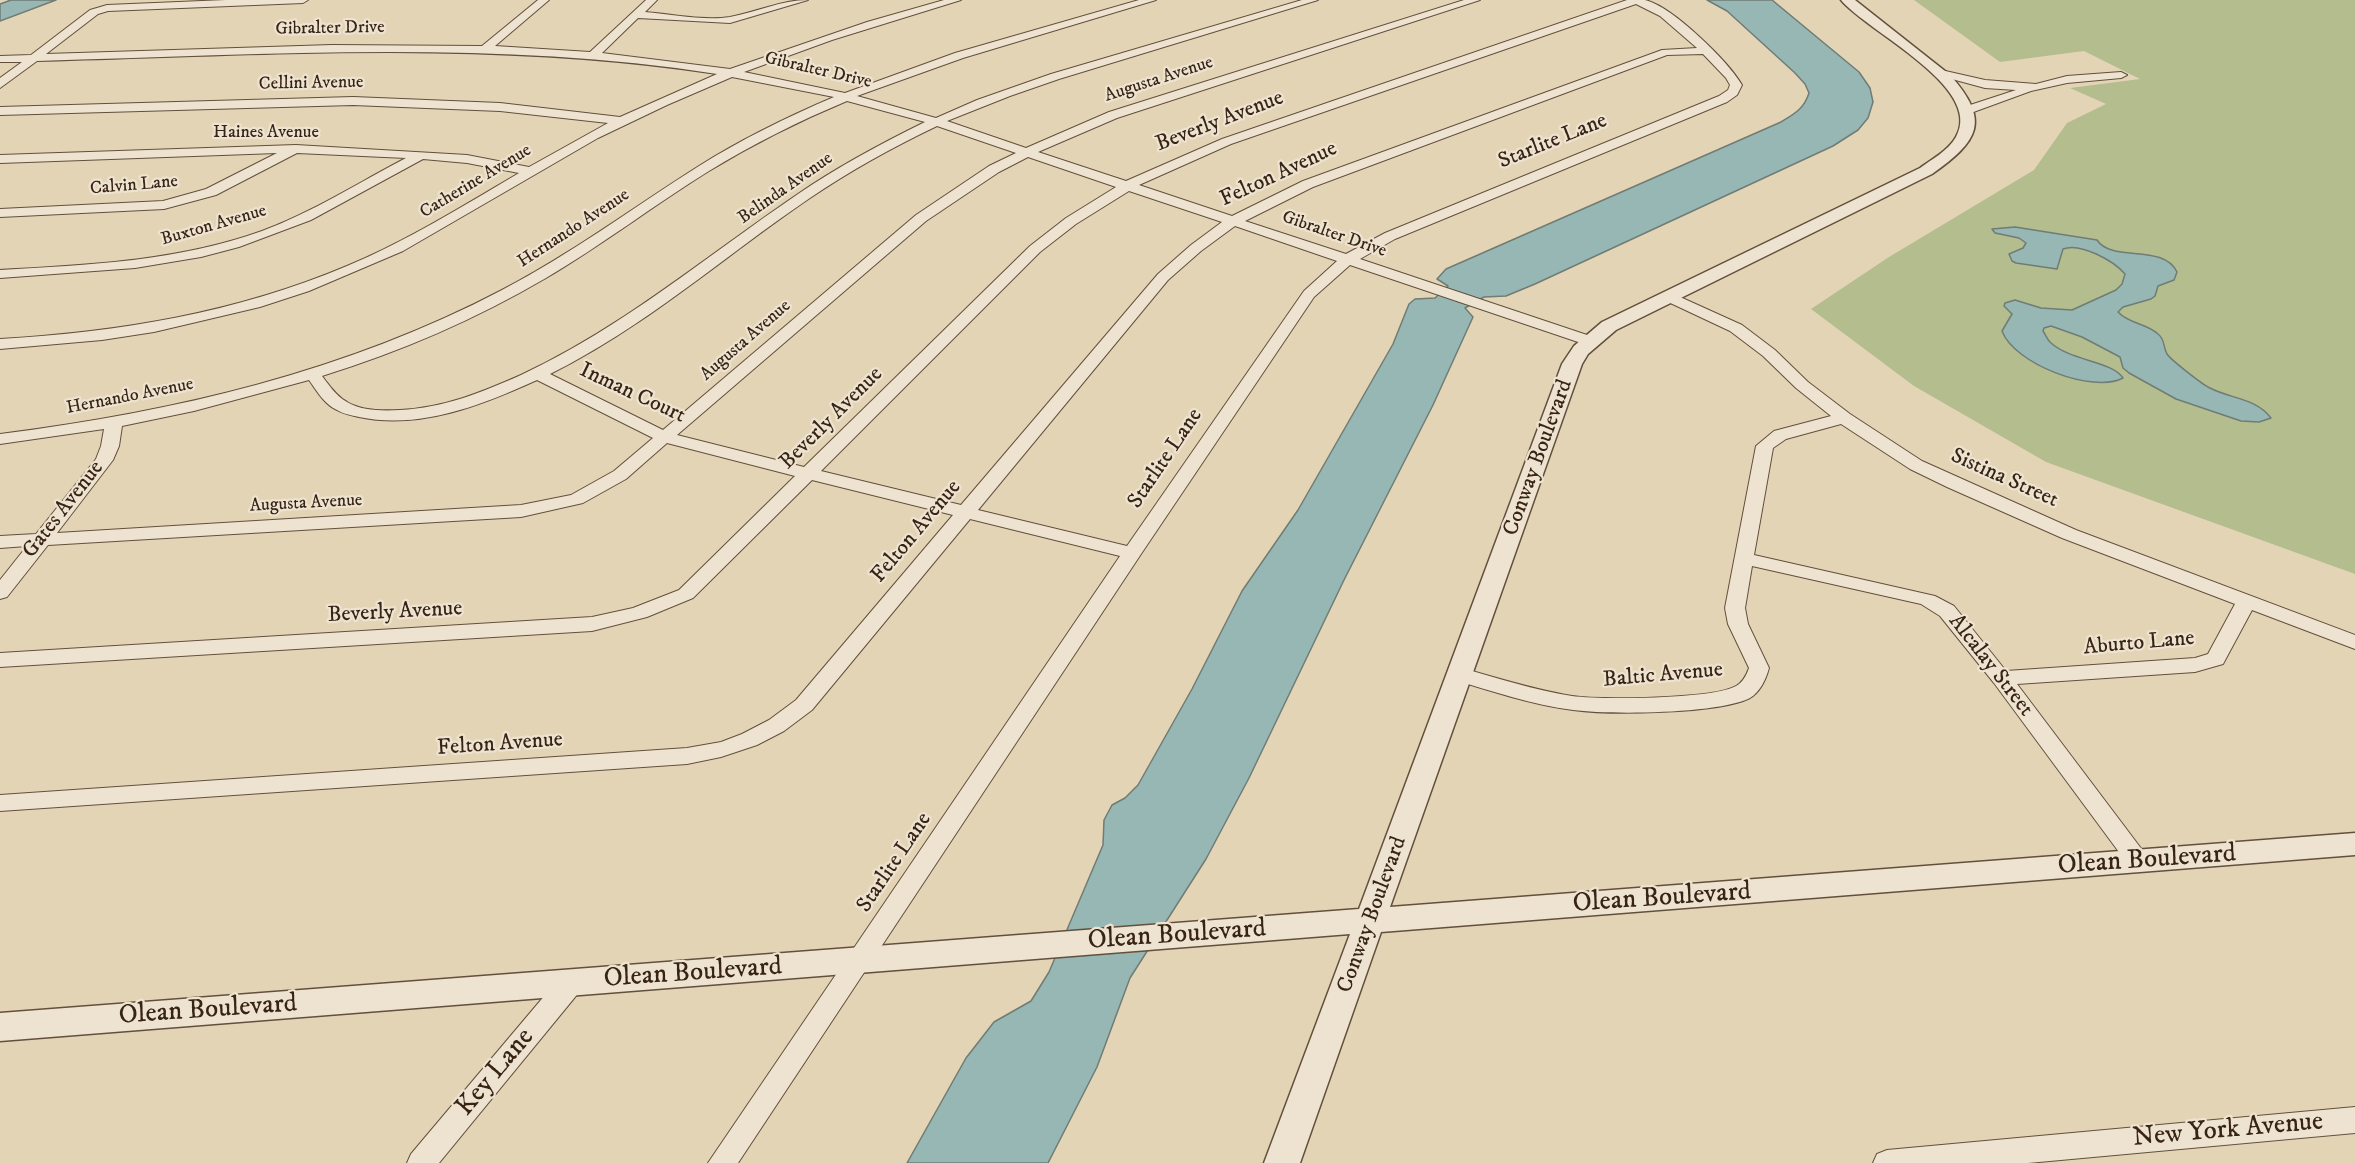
<!DOCTYPE html>
<style>
body{margin:0}
canvas{display:block;background:#e3d4b6}
</style>
<canvas width="2355" height="1163"></canvas>
<script>
const ctx = document.querySelector('canvas').getContext('2d');
ctx.lineJoin = 'round';
function fill(path, color) { ctx.fillStyle = color; ctx.fill(path, 'evenodd'); }
function stroke(path, color, width, dash) { ctx.strokeStyle = color; ctx.lineWidth = width; ctx.lineCap = dash ? 'butt' : 'round'; ctx.setLineDash(dash || []); ctx.stroke(path); }
function label(font, color, halo, rows, align = 'center') {
  ctx.font = font + ' "IM FELL DW Pica",serif'; ctx.lineWidth = 4.5; ctx.setLineDash([]); ctx.textBaseline = 'middle'; ctx.strokeStyle = halo; ctx.fillStyle = color; for (const [text, x, y, turn = 0] of rows) {
    ctx.save(); ctx.translate(x, y); ctx.rotate((+turn || 0) * Math.PI / 180); ctx.textAlign = isNaN(turn) ? turn : align; if (halo) ctx.strokeText(text, 0, 0); ctx.fillText(text, 0, 0); ctx.restore();
  }
}
fill(new Path2D(`
 M1914,0H2355V574L2046,462L1914,386L1811,309L1889,257L2034,170L2067,123L2106,104L2070,88L2140,79L2084,51L2000,62Z`), '#b4bd8e');
const water = new Path2D(`
 M11,0H56L0,21V4Z
 M1707,0H1772L1859,72L1870,88L1873,102L1868,118L1858,130L1833,146L1535,284L1506,296L1484,297L1465,308L1473,317L1433,405L1344,580L1249,778L1206,859L1130,978L1097,1067L1048,1163H907L966,1058L994,1022L1031,1001L1049,972L1103,845L1104,820L1112,805L1125,798L1138,785L1192,689L1242,591L1298,510L1393,344L1409,304L1415,299L1435,298L1448,286L1437,279L1446,269L1781,122C1794,114 1804,109 1809,93L1805,84L1795,73L1727,11Z
 M2015,227L2097,240C2112,263 2163,243 2177,272L2174,280L2158,286L2155,296L2151,299L2123,307L2118,312C2129,324 2146,323 2158,334C2165,339 2163,347 2167,354C2171,360 2203,385 2210,388C2231,399 2256,398 2271,418L2259,422L2241,421L2176,399L2129,373L2123,368L2120,357L2082,337L2051,326L2044,328L2043,331C2046,335 2047,340 2051,343C2071,361 2112,361 2123,378C2093,394 2014,364 2002,331L2012,314L2004,306L2005,303L2015,300L2041,308L2072,310L2116,290L2122,284L2125,274C2114,261 2080,242 2063,249L2057,269L2016,263L2012,261L2009,254L2023,248L2026,243L2019,238L1995,233L1992,229Z`);
fill(water, '#96b7b4');
stroke(water, '#707c74', 1.5);
const minor = new Path2D(`
 M226,0H308L303,3L108,11L98,14L46,54L332,45L482,46L538,0H549L495,46L590,52L646,0H657L645,12C672,14 703,21 730,17C757,12 781,0 808,0L730,23L638,18L602,53L730,69L867,22L944,0H961L832,40L744,72L845,93L955,53L1139,0H1156L963,58L857,96L936,118L977,100L1051,74L1302,0H1318L1059,79L1010,96L947,121L1026,148L1109,112L1464,0H1480L1117,118L1038,152L1126,181L1222,139L1627,0C1633,0 1640,0 1645,0C1672,6 1729,62 1742,85L1737,95L1727,102L1395,239L1360,259L1596,338L1598,341L1596,344H1584L1350,265L1314,297L1141,554L738,1163H708L1120,556L970,519L812,710L784,731L757,745L721,757L687,764L0,811V795L687,748L721,742L742,734L769,720L796,700L953,515L812,480L693,598L647,617L592,631L0,667V653L592,617L633,608L679,590L795,476L667,443L626,479L583,503L521,517L48,545L7,597L0,599V580L27,546L0,548V536L36,534L96,459L101,446L104,429L0,444V434C174,412 346,372 502,290C571,254 634,207 699,166C742,139 787,117 834,97L732,77L667,105L598,138L403,251L309,291L260,307L154,332L102,340L0,349V339C119,332 236,313 347,266C407,241 463,206 519,173L467,163L423,159L311,220L239,247L201,257L135,268L0,278V270C88,265 179,261 262,231C313,212 358,183 406,158L297,153L216,195L164,209L0,217V209L163,201L206,189L277,153L0,163V155L296,145L467,155L529,167L608,123L500,111L353,105L0,115V107L353,97L500,103L620,117L717,74C491,39 264,55 37,61L0,88V78L22,62H0V56L31,55L90,10L107,5ZM1636,4L1660,16L1697,48L1662,50L1303,181L1232,216L1139,185L1231,144ZM1703,54L1726,78L1730,85L1728,90L1719,96L1385,233L1346,254L1245,221L1313,187L1667,55ZM847,101L925,122C882,143 839,166 798,194C705,257 625,326 521,375C483,392 443,408 400,410C383,411 362,411 347,402C336,396 329,385 322,376C400,352 476,319 546,278C602,245 654,205 709,171C753,144 799,121 847,101ZM937,126L1016,153L989,166L916,215L663,430L550,374C645,327 723,257 810,198C851,170 893,147 937,126ZM1028,157L1116,187L1066,218L1030,246L804,467L677,435L926,221L999,172ZM1129,191L1222,222L1191,245L1158,274L961,505L821,471L1040,252L1076,224ZM1235,226L1337,261L1304,291L1127,546L978,510L1168,280L1201,251ZM309,380C317,391 324,404 337,410C343,414 351,415 359,417C420,430 482,405 537,380L653,438L614,471L571,495L521,505L57,533L113,460L119,446L122,426L194,411Z
 M1941,70L1985,80L2036,84L2067,76L2121,72L2127,75L2121,78L2067,83L2031,91L1968,114L1962,110L1964,107L2016,90L1985,88L1937,75V71Z
 M1669,292L1742,325L1775,350L1808,382L1850,414L1922,461L2076,530L2355,635V649L2252,610L2223,664L2195,672L2017,684L2146,855L2150,861L2146,867L2138,870L2130,867L1994,683L1940,616L1921,604L1752,566L1745,608L1748,624L1769,668C1766,679 1760,692 1750,698C1718,714 1610,715 1573,710C1532,705 1493,691 1454,680L1451,675L1454,670L1461,668C1498,678 1534,690 1572,696C1600,700 1714,699 1736,686C1743,682 1746,676 1749,668L1728,624L1725,608L1756,446L1774,431L1831,416L1796,388L1763,356L1730,331L1664,300L1661,297ZM1841,424L1910,469L1947,487L2062,538L2235,604L2208,654L2195,658L2006,671L1954,606L1935,596L1754,555L1773,448L1786,439Z
 M571,972L580,975L584,983L580,991L439,1163H407L411,1154L562,975Z
 M2355,1107V1133L2028,1163H1873L1877,1154L1887,1150Z`);
const tertiary = new Path2D(`
 M1841,0H1855L1950,75C1991,121 1979,141 1932,174L1616,330L1588,354L1582,364L1390,907L2355,833V855L1381,932L1300,1163H1264L1350,934L0,1041V1013L1359,909L1562,364L1574,346L1602,322L1920,168C1932,159 1948,151 1956,137C1985,87 1866,31 1841,0Z`);
stroke(minor, '#62503c', 2);
stroke(tertiary, '#62503c', 3);
fill(minor, '#ede3d0');
fill(tertiary, '#ede3d0');
label('18px', '#372414', '#ede3d0', [
 ["Gibralter Drive",330,29,-1],
 ["Gibralter Drive",818,71,13],
 ["Augusta Avenue",1159,80,-18],
 ["Cellini Avenue",311,84,-1],
 ["Haines Avenue",266,133],
 ["Catherine Avenue",476,182,-31],
 ["Calvin Lane",134,186,-5],
 ["Belinda Avenue",786,189,-35],
 ["Buxton Avenue",214,226,-16],
 ["Hernando Avenue",574,229,-33],
 ["Gibralter Drive",1334,235,19],
 ["Augusta Avenue",746,341,-41],
 ["Hernando Avenue",130,397,-11],
 ["Augusta Avenue",306,504,-3]
]);
label('22px', '#372414', '#ede3d0', [
 ["Beverly Avenue",1220,122,-21],
 ["Starlite Lane",1553,142,-22],
 ["Felton Avenue",1279,175,-25],
 ["Inman Court",632,394,25],
 ["Beverly Avenue",832,419,-45],
 ["Conway Boulevard",1539,458,-70],
 ["Starlite Lane",1166,459,-56],
 ["Sistina Street",2004,479,24],
 ["Gates Avenue",64,510,-52],
 ["Felton Avenue",917,532,-50],
 ["Beverly Avenue",395,613,-3],
 ["Aburto Lane",2139,644,-5],
 ["Alcalay Street",1990,666,52],
 ["Baltic Avenue",1663,676,-5],
 ["Felton Avenue",500,745,-4],
 ["Starlite Lane",895,863,-56],
 ["Conway Boulevard",1373,915,-70]
]);
label('27px', '#372414', '#ede3d0', [
 ["Olean Boulevard",2147,861,-4],
 ["Olean Boulevard",1662,899,-4],
 ["Olean Boulevard",1177,936,-4],
 ["Olean Boulevard",693,974,-4],
 ["Olean Boulevard",208,1011,-4],
 ["Key Lane",496,1073,-50],
 ["New York Avenue",2228,1131,-5]
]);
</script>
